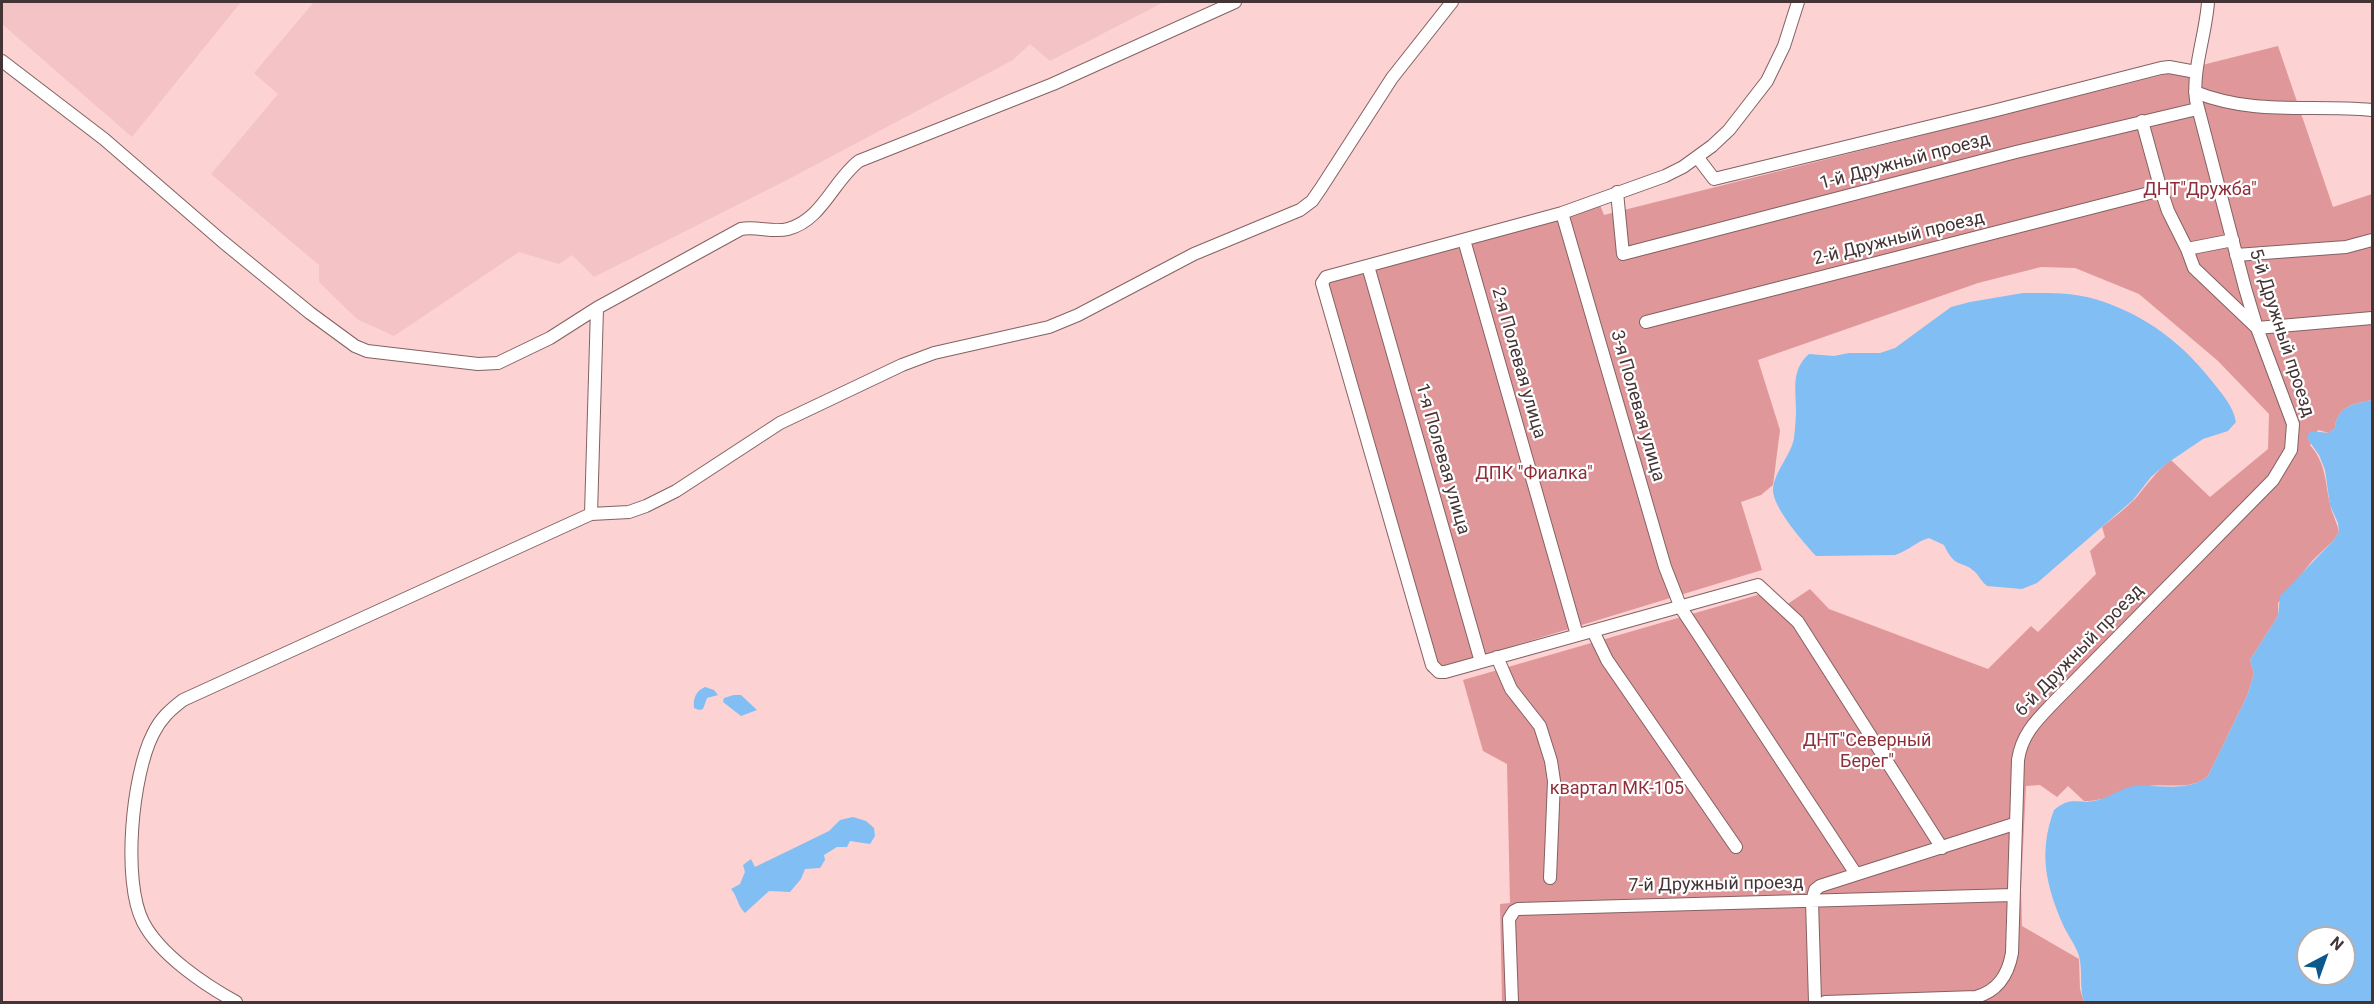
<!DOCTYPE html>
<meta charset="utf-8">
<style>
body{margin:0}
#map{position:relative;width:2374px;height:1004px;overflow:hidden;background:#fcd2d3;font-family:Roboto,sans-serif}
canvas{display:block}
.frame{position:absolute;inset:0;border:3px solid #453435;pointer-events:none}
.north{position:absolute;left:2296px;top:926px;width:60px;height:60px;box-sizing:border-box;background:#fff;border:2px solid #b5aeae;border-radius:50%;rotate:41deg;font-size:16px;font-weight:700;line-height:24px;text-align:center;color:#453435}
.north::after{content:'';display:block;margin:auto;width:21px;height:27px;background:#0d598d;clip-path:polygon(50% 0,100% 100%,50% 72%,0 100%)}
</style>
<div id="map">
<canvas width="2374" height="1004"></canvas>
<div class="frame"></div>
<div class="north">N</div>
</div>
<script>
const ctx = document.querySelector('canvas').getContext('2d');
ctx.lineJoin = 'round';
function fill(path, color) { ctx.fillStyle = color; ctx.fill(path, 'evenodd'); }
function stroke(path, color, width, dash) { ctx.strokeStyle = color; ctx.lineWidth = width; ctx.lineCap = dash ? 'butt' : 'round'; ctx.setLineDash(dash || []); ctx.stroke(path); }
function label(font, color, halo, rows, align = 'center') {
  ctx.font = font + ' Roboto,sans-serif'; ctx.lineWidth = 4.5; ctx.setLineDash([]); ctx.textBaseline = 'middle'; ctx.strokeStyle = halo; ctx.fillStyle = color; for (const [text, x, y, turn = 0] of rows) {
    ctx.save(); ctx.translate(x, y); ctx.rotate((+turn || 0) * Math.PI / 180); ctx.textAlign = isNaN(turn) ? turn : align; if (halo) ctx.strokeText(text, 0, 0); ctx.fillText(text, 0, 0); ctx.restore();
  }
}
fill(new Path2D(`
 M2,2H241L132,137L2,24Z
 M314,2H1164L1050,61L1030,44L1013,60L785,181L594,277L572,255L559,264L519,252L394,336L357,319L319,282V265L211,174L278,94L254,73Z`), '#f4c3c5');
fill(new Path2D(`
 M2278,46L2333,207L2372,194V400C2354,404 2337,406 2335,428L2329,433L2318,430L2310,445C2326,463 2325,482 2330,504C2332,514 2337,522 2339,532L2333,541L2313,560L2278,603V616L2250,660L2254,674L2247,696L2208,776C2191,791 2169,783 2148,786C2128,790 2102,802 2084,801L2068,786L2057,797L2040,785L2026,786L2021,889L2022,926L2079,959L2080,989L2084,1002H1502L1500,904L1510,903L1507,764L1483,751L1463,680L1761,594L1777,611L1810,589L1829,609L1988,669L2031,626L2038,632L2096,574L2090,551L2105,537L2102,527C2113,518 2125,509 2135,499C2147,485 2156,471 2171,460L2210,497L2268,449L2269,414L2218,361L2139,294L2075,268L2041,267L1978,283L1758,360L1780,430L1773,485L1761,495L1741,502L1762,570L1428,672L1316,282L1322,273L1557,210L1600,205L1604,215Z`), '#e0979a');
fill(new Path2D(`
 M2023,293C2044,293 2066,292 2087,297C2138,310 2179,339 2211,380C2221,393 2233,405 2236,422L2228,431L2203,439L2166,464L2151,477L2133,500L2037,583L2022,589L1987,586C1982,582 1980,578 1977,574C1962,558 1956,571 1944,545L1929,538C1917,541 1908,551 1895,555L1816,556C1804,543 1773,508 1773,490C1774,471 1791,456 1794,438C1795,429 1796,419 1796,410C1796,388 1791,370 1809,354L1834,356L1849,353H1880L1895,348L1951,307L1970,302Z
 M2372,400V1002H2084C2079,987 2083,971 2079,956C2076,946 2069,937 2064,927C2046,886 2038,853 2054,810C2071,796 2077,804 2094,801C2108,799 2120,788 2134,786C2157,784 2189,793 2208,776L2247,696L2254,674L2250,660L2278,616L2280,596L2333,541L2339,532L2338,523L2330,505L2325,470L2319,455L2307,438L2310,431L2329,433L2335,428C2337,406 2354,404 2372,400ZM2308,938H2344V974H2308Z
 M705,687L714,690L718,695L707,698L703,709L699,710L694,708C693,698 696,691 705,687Z
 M734,695H741L757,710L741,716L723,702L724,698Z
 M853,817L866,821L874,828L875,836L870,844L850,841L847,847H837L824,855L825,860L820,868L805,869L801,879L790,892L769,891L745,913C737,905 738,897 731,889L740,884L745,872L743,865L751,859L755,867L829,831L840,820Z`), '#80bef4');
const minor = new Path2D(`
 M1798,2L1784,46L1767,81L1729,130L1712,146L1683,167L1665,176L1562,213L1326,277L1322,283L1432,665L1439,672H1445L1758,585L1798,622L1942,848
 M2,61L104,139L222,241L310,313L355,346L367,351L478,364L498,363L550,338L597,308
 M2195,92C2255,116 2310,104 2372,110
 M2142,121L2161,190L2168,211L2187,249L2194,268L2257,328L2372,318
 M1698,158L1714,179L1993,111L2161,68L2169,67L2196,72
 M1617,192L1623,254L2016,152L2197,109
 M1562,213L1665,567L1681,608L1856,874
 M1464,240L1577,635
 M2187,249L2233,240
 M2236,255L2346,247L2372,240
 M1368,266L1481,662
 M1646,322L2161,190
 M591,514L597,308L741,229C757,226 773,233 788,229C822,220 833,181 859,161L1053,84L1235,2
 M1593,631L1607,660L1736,847
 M1497,657L1511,689L1540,726L1551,761L1554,781L1550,878
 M236,1002C205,985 160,955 143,922C122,881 132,775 153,734C160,719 170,710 183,700L591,514L629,512L646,506L676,491L780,423L902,365L934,353L1049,327L1078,315L1194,254L1300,210L1312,201L1321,188L1392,78L1452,2
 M1512,1002L1509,919L1514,911L1518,909L2013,895
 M1815,1002L1812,901L1815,890L1820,886L2014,824
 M1825,1002L1976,997C1998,991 2008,975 2012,953L2018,760C2022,733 2038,719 2056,700L2273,480L2291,450L2293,424L2257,328L2245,288L2196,100C2192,70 2206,34 2208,2`);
stroke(minor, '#846162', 14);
stroke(minor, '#fff', 12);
label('18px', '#453435', '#fff', [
 ["1-й Дружный проезд",1905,162,-15],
 ["2-й Дружный проезд",1899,239,-14],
 ["5-й Дружный проезд",2281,333,72],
 ["2-я Полевая улица",1518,363,74],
 ["3-я Полевая улица",1637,406,74],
 ["1-я Полевая улица",1442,459,74],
 ["6-й Дружный проезд",2080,651,-46],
 ["7-й Дружный проезд",1716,885,-1]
]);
label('18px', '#8e2e3a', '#fff', [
 ["ДНТ\"Дружба\"",2200,190],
 ["ДПК \"Фиалка\"",1534,474],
 ["ДНТ\"Северный",1867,741],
 ["Берег\"",1867,762],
 ["квартал МК-105",1617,789]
]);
</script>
